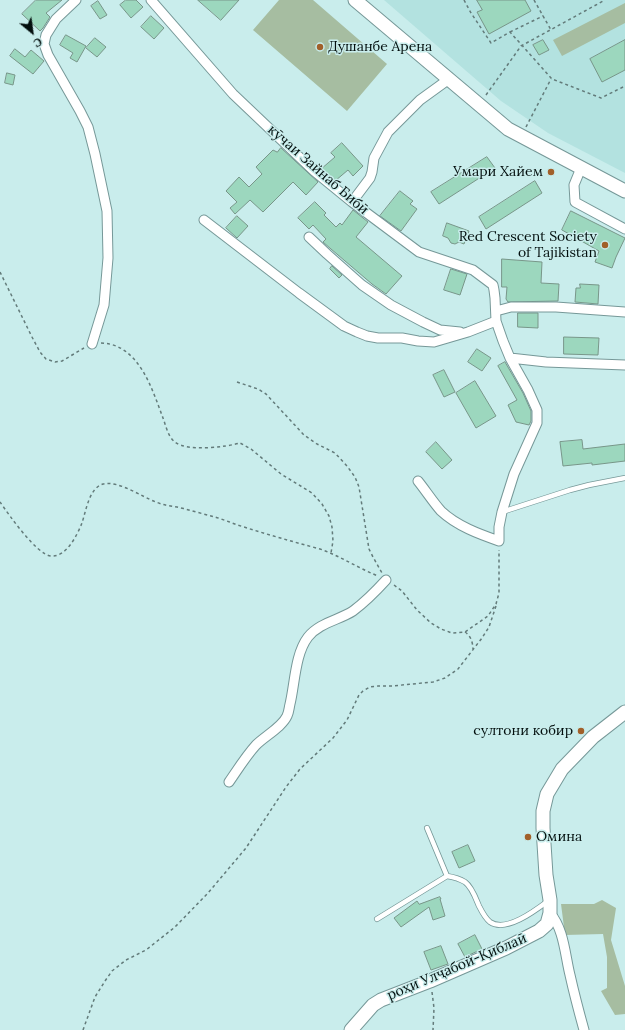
<!DOCTYPE html>
<meta charset="utf-8">
<style>
body{margin:0}
#map{position:relative;width:625px;height:1030px;overflow:hidden;background:#c9edec;font-family:Lora,serif}
canvas{display:block}
.north{position:absolute;left:12px;top:12px;width:40px;height:40px;-webkit-text-stroke:3px #c9edec;paint-order:stroke;rotate:151deg;font-size:11px;font-weight:700;line-height:16px;text-align:center;color:#030f0e}
.north::after{content:'';display:block;margin:auto;width:14px;height:18px;background:#030f0e;clip-path:polygon(50% 0,100% 100%,50% 72%,0 100%)}
</style>
<div id="map">
<canvas width="625" height="1030"></canvas>
<div class="north">С</div>
</div>
<script>
const ctx = document.querySelector('canvas').getContext('2d');
ctx.lineJoin = 'round';
function fill(path, color) { ctx.fillStyle = color; ctx.fill(path, 'evenodd'); }
function stroke(path, color, width, dash) { ctx.strokeStyle = color; ctx.lineWidth = width; ctx.lineCap = dash ? 'butt' : 'round'; ctx.setLineDash(dash || []); ctx.stroke(path); }
function label(font, color, halo, rows, align = 'center') {
  ctx.font = font + ' Lora,serif'; ctx.lineWidth = 3; ctx.setLineDash([]); ctx.textBaseline = 'middle'; ctx.strokeStyle = halo; ctx.fillStyle = color; for (const [text, x, y, turn = 0] of rows) {
    ctx.save(); ctx.translate(x, y); ctx.rotate((+turn || 0) * Math.PI / 180); ctx.textAlign = isNaN(turn) ? turn : align; if (halo) ctx.strokeText(text, 0, 0); ctx.fillText(text, 0, 0); ctx.restore();
  }
}
fill(new Path2D(`
 M384,0H625V173L548,133L501,101Z`), '#b3e2e0');
fill(new Path2D(`
 M279,0H313L387,64L347,111L253,30Z
 M625,3V23L562,56L553,40Z
 M602,900L616,908L611,940L625,986V1014L615,1015L601,991L607,988V957L603,934L565,935L561,904H594Z`), '#a6bda1');
const building = new Path2D(`
 M36,0H62L46,13L50,17L43,28L40,31L22,14Z
 M126,0H136L143,7L131,18L120,5Z
 M198,0H239L221,20Z
 M477,0H525L531,11L489,34L477,12L482,10Z
 M98,1L107,15L100,19L91,6Z
 M151,16L164,28L154,39L141,27Z
 M66,35L86,46L77,62L70,58L73,53L60,45Z
 M95,38L106,47L97,57L86,48Z
 M543,40L549,50L539,55L533,45Z
 M625,40V70L602,82L590,59Z
 M15,49L25,57L31,50L44,61L33,74L10,56Z
 M7,73L15,75L13,85L5,83Z
 M342,143L363,166L353,176L348,170L335,181L321,169L335,157L331,153Z
 M281,148L318,182L306,195L293,182L263,212L250,200L235,214L230,208L237,202L226,191L239,177L249,187L262,174L256,167L273,150L277,152Z
 M487,157L495,168L439,204L431,192Z
 M535,181L542,193L486,229L479,217Z
 M400,191L413,201L410,204L417,209L401,231L380,216Z
 M315,202L326,213L324,215L336,227L340,223L342,225L353,210L368,222L356,237L402,276L386,294L372,284L331,249L323,242L326,239L313,225L309,229L298,218Z
 M571,211L625,238L616,257L612,268L595,262L599,251L562,230Z
 M237,216L248,226L237,238L226,228Z
 M447,223L469,231L464,244L459,242L455,244L451,243L448,238L443,236Z
 M502,259L542,262L541,283L559,284L558,301L508,302L506,299L507,287H502Z
 M332,266L342,275L339,278L330,269Z
 M451,269L467,274L460,295L444,290Z
 M580,284L599,285L598,304L575,302L576,288H580Z
 M518,313H538V328L518,327Z
 M564,337L599,338L598,355L564,354Z
 M477,349L491,358L482,371L468,362Z
 M505,362L523,393L531,411V421L529,425L516,422L508,405L517,400L498,366Z
 M444,370L455,392L444,397L433,375Z
 M475,381L496,416L476,428L456,393Z
 M582,440L583,449L625,444V461L592,465V463L563,466L560,442Z
 M436,442L452,460L442,469L426,452Z
 M468,845L475,861L459,868L452,852Z
 M440,897L441,899H440L445,916L433,920L429,907L401,927L394,918L417,901L419,904Z
 M475,935L482,949L465,957L458,944Z
 M441,946L448,964L431,970L424,952Z`);
fill(building, '#9cd7be');
stroke(building, '#789689', 1);
const lane = new Path2D(`
 M502,512L570,490L589,485L625,478
 M427,828L447,876
 M377,919L447,876C453,877 460,879 465,882C472,887 476,899 479,906C482,912 485,918 490,922C506,933 536,910 548,901`);
const street = new Path2D(`
 M76,0L56,19L46,35L44,44L48,55L80,111L88,127L95,154L107,211L108,258L104,305L92,344
 M151,0L233,94L314,171L352,202L419,252L473,270L493,285L494,290L495,298L496,321L503,341L510,358L528,390L537,410V423L514,474L502,512L499,527V541C479,534 457,526 441,511C433,502 426,491 418,481
 M581,168L574,185L575,202L625,229
 M352,202L370,178L372,172L374,158L388,132L420,100L449,79
 M204,220L299,293L344,326L357,332L367,336L378,338H402L418,341L434,342L468,332L496,321
 M309,237L327,254L362,285L391,305L423,322L440,330L460,332
 M496,311L511,307H556L625,312
 M510,358L546,362L625,365
 M229,782C238,769 246,756 256,745C265,736 282,727 287,716C289,712 289,708 290,704C295,683 295,654 308,637C319,623 339,620 353,611C365,602 376,591 386,580
 M550,913C564,929 565,955 570,975C574,993 579,1012 584,1030`);
const secondary = new Path2D(`
 M355,0L508,129L625,191
 M351,1030L373,1005L381,1000L430,981L506,948L539,931L547,924L550,913V900L546,875L543,828V811L547,794L562,769L593,737L625,712`);
stroke(lane, '#769898', 6);
stroke(street, '#769898', 11);
stroke(secondary, '#769898', 15);
stroke(new Path2D(`
 M464,0L471,13L491,43L510,32L552,79L601,98L625,86
 M534,0L551,30
 M510,32L543,16
 M486,95L521,46L605,0
 M526,127L551,79
 M0,272L32,337L40,352L46,359L55,362L62,361L84,348
 M101,343C139,344 152,389 163,418C166,426 168,437 175,442C187,452 226,447 240,443L251,449L281,474L312,493L322,504L329,516L332,527L333,541L331,553
 M237,382L258,389L266,394L304,435L317,444L335,453L347,466L355,477L359,487L369,549L373,557L382,573
 M0,502C9,515 37,555 51,556C67,557 77,535 82,523C86,511 89,488 103,484C118,480 142,497 156,502C163,505 170,506 177,507C190,510 203,514 215,517C225,520 234,524 244,527C269,535 294,542 320,549C340,556 358,568 378,576
 M394,585L402,591L417,610L431,623L441,629L452,633L465,632L488,616L496,604L499,593V550
 M465,632C471,636 473,643 473,650
 M432,992L434,1008L433,1030
 M83,1030L95,997L105,981L112,971L126,960L146,950L175,927L208,893L246,848L286,787L300,769L333,738L347,720L359,695L363,691L370,687L378,686H392L433,682L445,678L458,669L482,638L489,627L496,606`), '#637b7a', 1.5, [3, 3]);
stroke(lane, '#fff', 4.5);
stroke(street, '#fff', 9);
stroke(secondary, '#fff', 13);
for (const [x, y, r, color] of [
 [320,47,4,"#a1602a"],
 [551,172,4,"#a1602a"],
 [605,245,4,"#a1602a"],
 [581,731,4,"#a1602a"],
 [528,837,4,"#a1602a"]
]) { const dot = new Path2D(); dot.arc(x, y, r, 0, 2 * Math.PI); ctx.fillStyle = color; ctx.fill(dot); stroke(dot, '#c9edec', 1.5); }
label('14px', '#030f0e', '#c9edec', [
 ["Душанбе Арена",328,47,"left"],
 ["Умари Хайем",543,172],
 ["Red Crescent Society",597,237],
 ["of Tajikistan",597,253],
 ["султони кобир",573,731],
 ["Омина",536,837,"left"]
], 'right');
label('14px', '#030f0e', '#c9edec', [
 ["кӯчаи Зайнаб Бибӣ",318,170,41],
 ["роҳи Улҷабой-Қиблаӣ",457,967,-23]
]);
</script>
